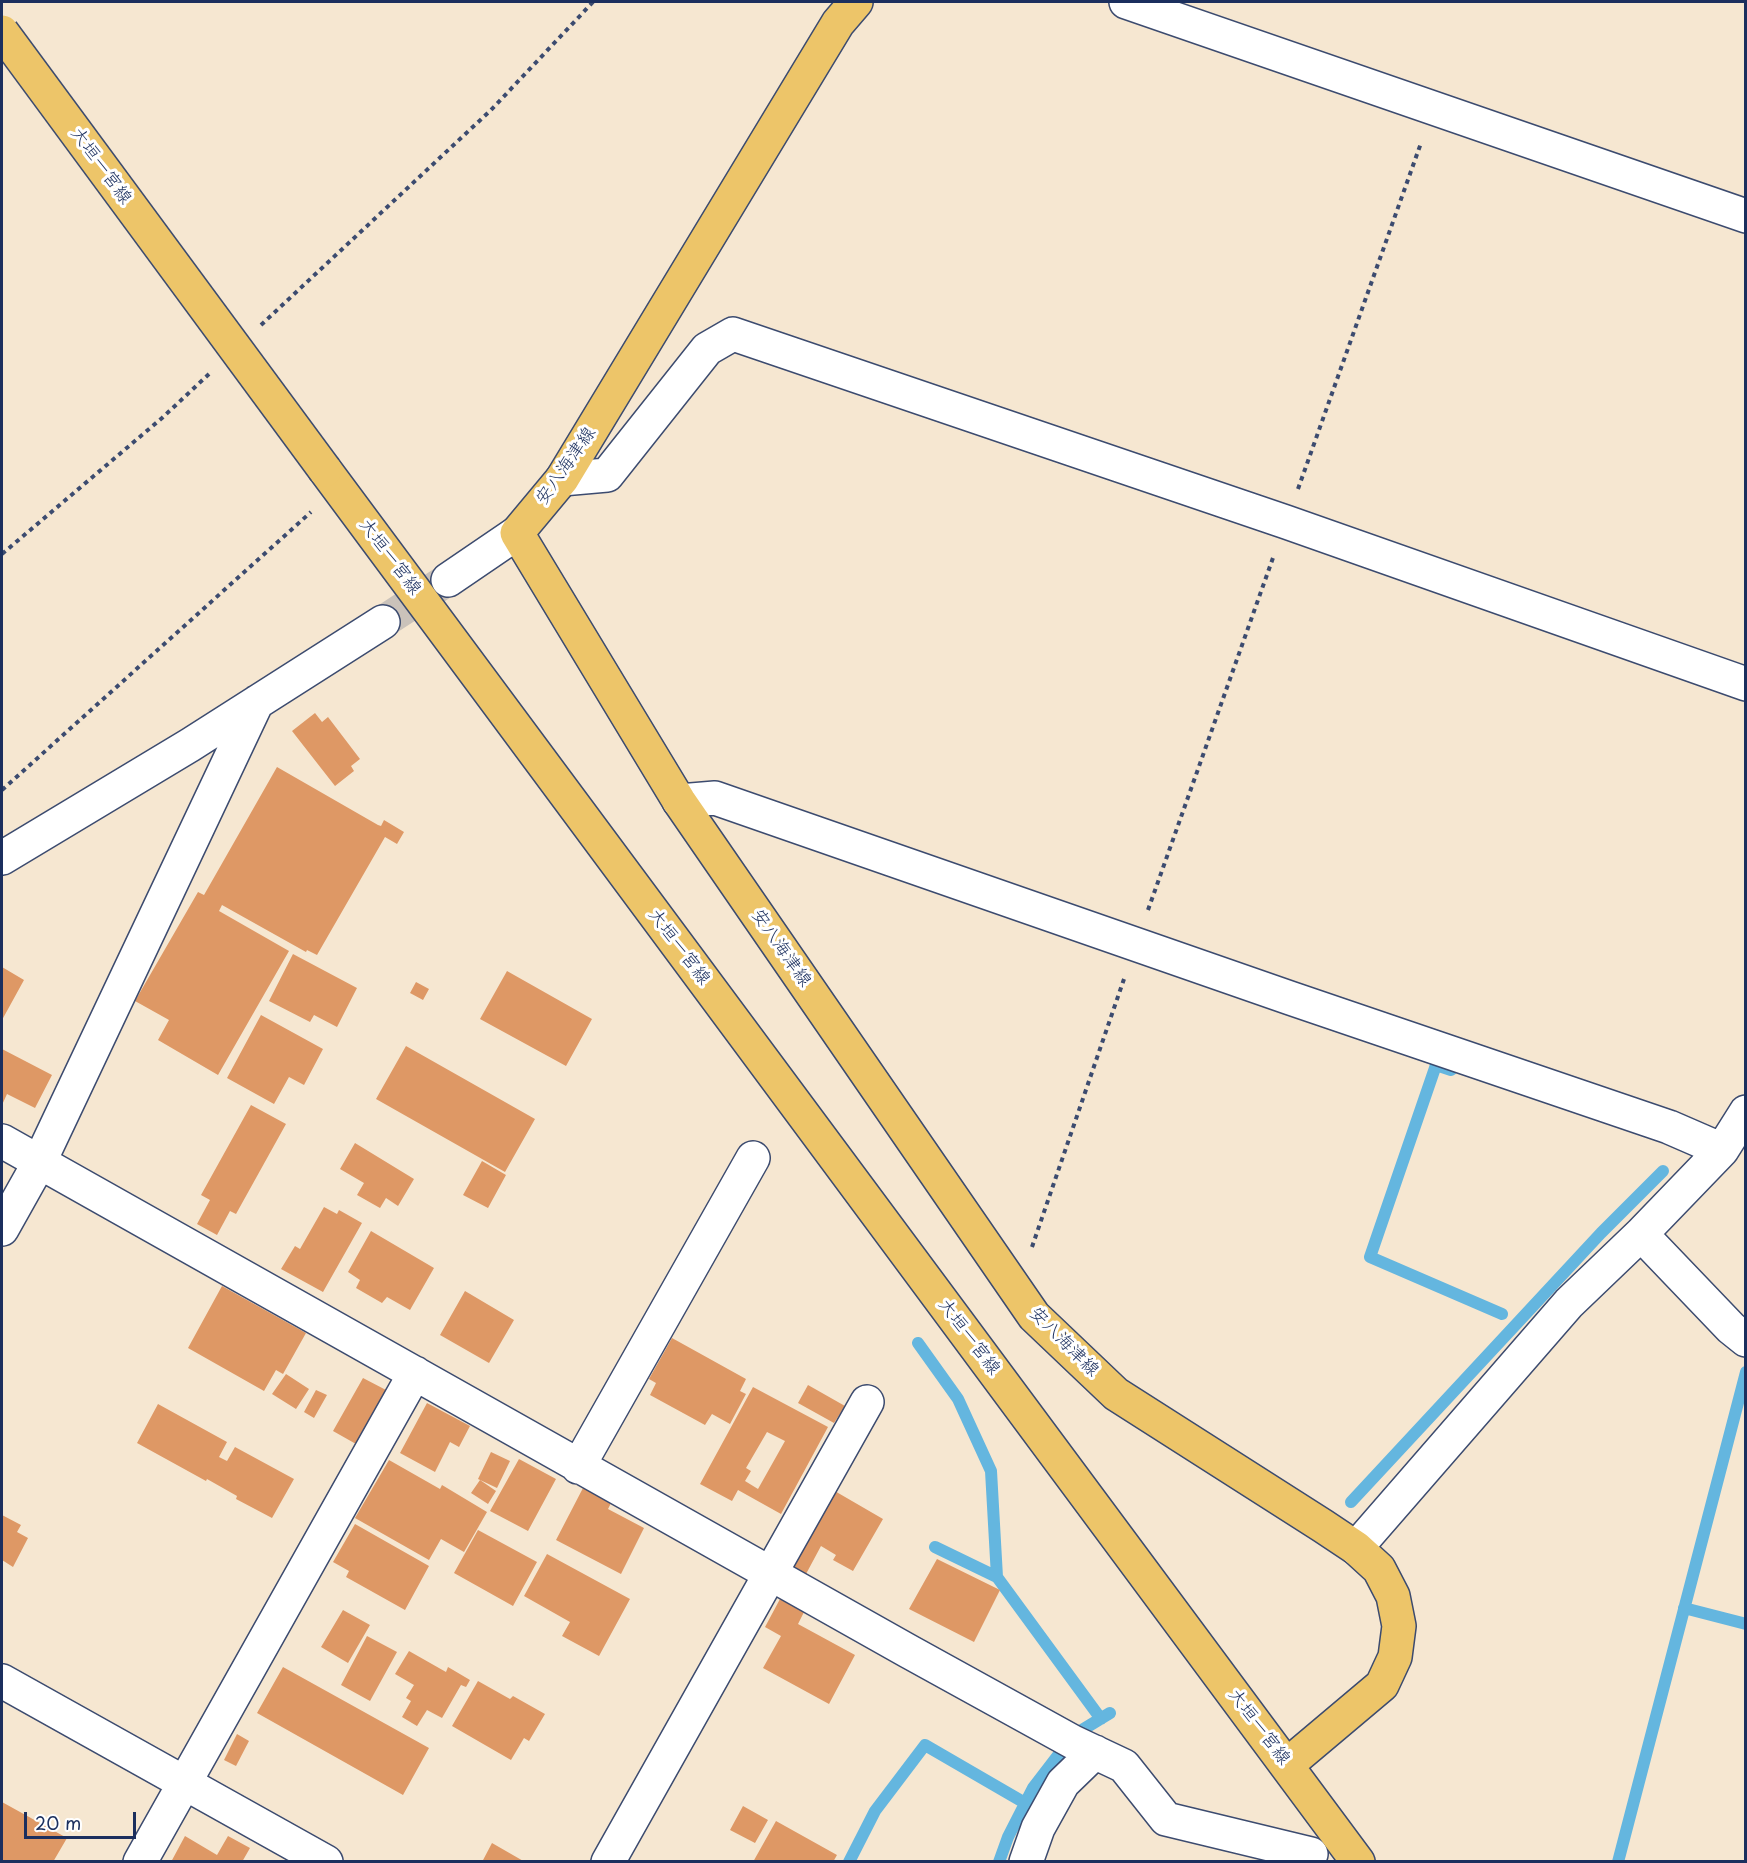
<!DOCTYPE html>
<meta charset="utf-8">
<style>
body{margin:0}
#map{position:relative;width:1747px;height:1863px;overflow:hidden;background:#f6e7d1;font-family:"Playpen Sans",sans-serif}
canvas{display:block}
.frame{position:absolute;inset:0;border:3px solid #1b2f5e;pointer-events:none}
.scale{position:absolute;left:24px;top:1812px;width:112px;height:27px;box-sizing:border-box;border:3px solid #1b2f5e;border-top:0;padding-left:8px;font-size:18px;line-height:21px;white-space:nowrap;color:#1b2f5e;-webkit-text-stroke:4px #fff;paint-order:stroke}
</style>
<div id="map">
<canvas width="1747" height="1863"></canvas>
<div class="frame"></div>
<div class="scale">20 m</div>
</div>
<script>
const ctx = document.querySelector('canvas').getContext('2d');
ctx.lineJoin = 'round';
function stroke(path, color, width, dash) { ctx.strokeStyle = color; ctx.lineWidth = width; ctx.lineCap = dash ? 'butt' : 'round'; ctx.setLineDash(dash || []); ctx.stroke(path); }
function fill(path, color) { ctx.fillStyle = color; ctx.fill(path, 'evenodd'); }
function label(font, color, halo, rows, align = 'center') {
  ctx.font = font + ' "Playpen Sans","Klee One",sans-serif'; ctx.lineWidth = 6; ctx.setLineDash([]); ctx.textBaseline = 'middle'; ctx.strokeStyle = halo; ctx.fillStyle = color; for (const [text, x, y, turn = 0] of rows) {
    ctx.save(); ctx.translate(x, y); ctx.rotate((+turn || 0) * Math.PI / 180); ctx.textAlign = isNaN(turn) ? turn : align; if (halo) ctx.strokeText(text, 0, 0); ctx.fillText(text, 0, 0); ctx.restore();
  }
}
stroke(new Path2D(`
 M1451,1070L1436,1065L1370,1257L1502,1314
 M918,1343L958,1399L991,1471L997,1577L1101,1719
 M1351,1502L1601,1233L1663,1171
 M935,1547L997,1577
 M1684,1608L1746,1624
 M1082,1730L1110,1713
 M849,1862L875,1811L925,1745L1025,1803
 M999,1862L1008,1837L1033,1788L1063,1749
 M1618,1862L1746,1372`), '#64b6df', 12);
fill(new Path2D(`
 M315,713L322,722L328,717L360,759L351,766L354,771L335,786L292,731Z
 M277,767L378,825L381,826L384,820L404,832L397,844L385,837L317,955L307,950L306,952L222,905L219,911L289,951L218,1075L158,1040L169,1020L135,1001L198,892L204,895Z
 M293,954L357,988L337,1027L314,1015L310,1022L269,1001Z
 M2,967L24,980L2,1020Z
 M507,971L592,1019L566,1066L480,1019Z
 M416,982L429,989L423,1000L410,993Z
 M261,1015L323,1049L304,1085L289,1077L274,1104L227,1078Z
 M406,1046L535,1119L505,1172L376,1099Z
 M2,1049L52,1075L35,1108L7,1094L2,1105Z
 M251,1105L286,1124L236,1214L230,1211L217,1235L197,1224L210,1200L201,1195Z
 M355,1143L414,1179L398,1206L386,1198L380,1208L357,1195L364,1183L340,1169Z
 M482,1161L506,1175L488,1208L463,1195Z
 M324,1207L337,1214L339,1210L362,1223L323,1292L281,1269L295,1246L300,1249Z
 M371,1231L434,1268L410,1310L387,1297L382,1303L356,1288L360,1280L348,1272Z
 M222,1286L306,1333L283,1374L276,1370L264,1391L188,1348Z
 M465,1291L514,1320L489,1363L440,1335Z
 M672,1338L746,1379L740,1391L746,1394L730,1424L712,1414L705,1425L650,1395L656,1383L649,1379Z
 M286,1374L309,1389L296,1409L272,1394Z
 M363,1378L386,1390L356,1444L333,1431Z
 M808,1385L845,1406L834,1423L798,1403Z
 M753,1387L828,1427L781,1514L738,1490L732,1501L700,1484ZM767,1432L785,1441L758,1489L745,1481L751,1471L746,1468Z
 M316,1390L327,1395L314,1418L304,1412Z
 M427,1403L470,1426L459,1447L450,1442L435,1472L400,1453Z
 M158,1404L227,1442L219,1457L227,1461L235,1447L294,1479L272,1518L236,1499L237,1496L207,1479L206,1481L137,1443Z
 M491,1452L510,1461L497,1488L478,1479Z
 M519,1459L556,1479L528,1531L490,1511Z
 M389,1460L440,1489L442,1485L487,1512L464,1552L441,1539L429,1560L355,1518Z
 M480,1480L496,1491L488,1504L471,1493Z
 M583,1488L611,1503L608,1509L644,1528L621,1574L556,1540Z
 M833,1490L883,1519L853,1571L833,1560L836,1555L821,1546L806,1574L791,1566Z
 M2,1515L21,1525L17,1532L28,1538L13,1567L2,1560Z
 M355,1524L429,1566L405,1610L346,1577L349,1571L333,1562Z
 M478,1530L537,1562L513,1606L454,1573Z
 M547,1554L630,1599L599,1656L562,1636L570,1622L524,1596Z
 M937,1559L1000,1590L974,1642L909,1609Z
 M780,1599L804,1612L798,1624L855,1655L829,1704L763,1668L781,1636L765,1627Z
 M343,1610L370,1625L348,1663L321,1647Z
 M367,1636L397,1652L370,1701L341,1685Z
 M409,1651L446,1672L448,1667L470,1680L466,1687L461,1685L442,1718L427,1710L417,1726L402,1717L411,1701L406,1698L414,1685L395,1674Z
 M283,1667L429,1748L403,1795L257,1713Z
 M478,1681L510,1699L513,1696L545,1714L529,1741L524,1738L511,1760L452,1726Z
 M237,1734L249,1741L236,1766L224,1760Z
 M2,1802L67,1838L53,1862H2Z
 M743,1806L768,1820L755,1843L730,1830Z
 M776,1821L837,1855L833,1862H753Z
 M185,1836L217,1855L228,1836L250,1848L242,1862H171Z
 M492,1843L525,1862H482Z`), '#de9865');
stroke(new Path2D(`
 M383,622L444,582`), '#cac2ba', 33, [33, 16]);
const minor = new Path2D(`
 M1126,2L1746,216
 M562,479L607,475L707,349L733,334L1286,522L1746,684
 M448,580L517,533
 M679,801L715,798L1290,998L1669,1127L1722,1150
 M2,858L190,745L383,622
 M2,1141L908,1651L1073,1742L1124,1766L1166,1819L1311,1854
 M2,1229L39,1163L257,702
 M1641,1234L1731,1328L1746,1340
 M578,1467L753,1158
 M1356,1548L1569,1303L1641,1234L1722,1150L1746,1112
 M2,1681L326,1862
 M140,1862L415,1373
 M608,1862L867,1402
 M1026,1862L1038,1828L1063,1783L1095,1752`);
const major = new Path2D(`
 M856,2L838,23L562,479L517,533L679,801L1034,1316L1116,1394L1323,1526L1356,1548L1379,1569L1393,1596L1399,1626L1395,1657L1382,1685L1287,1765
 M325,470L1358,1862`);
stroke(minor, '#3c4b6f', 36);
stroke(major, '#3c4b6f', 36);
stroke(new Path2D(`
 M261,325L491,110L593,2
 M1298,489L1421,143
 M2,554L162,418L209,374
 M2,790L311,512
 M1148,910L1274,555
 M1032,1247L1124,979`), '#3c4b6f', 4, [4.5, 4.5]);
stroke(minor, '#fff', 33);
stroke(major, '#edc569', 33);
const majorBridge = new Path2D(`
 M2,32L325,470`);
stroke(majorBridge, '#3c4b6f', 36, []);
stroke(majorBridge, '#edc569', 33);
label('18px', '#1b2f5e', '#fff', [
 ["大垣一宮線",101,166,54],
 ["安八海津線",566,466,-55],
 ["大垣一宮線",390,557,53],
 ["大垣一宮線",679,947,53],
 ["安八海津線",781,948,55],
 ["大垣一宮線",969,1337,53],
 ["安八海津線",1064,1342,45],
 ["大垣一宮線",1259,1727,53]
]);
</script>
